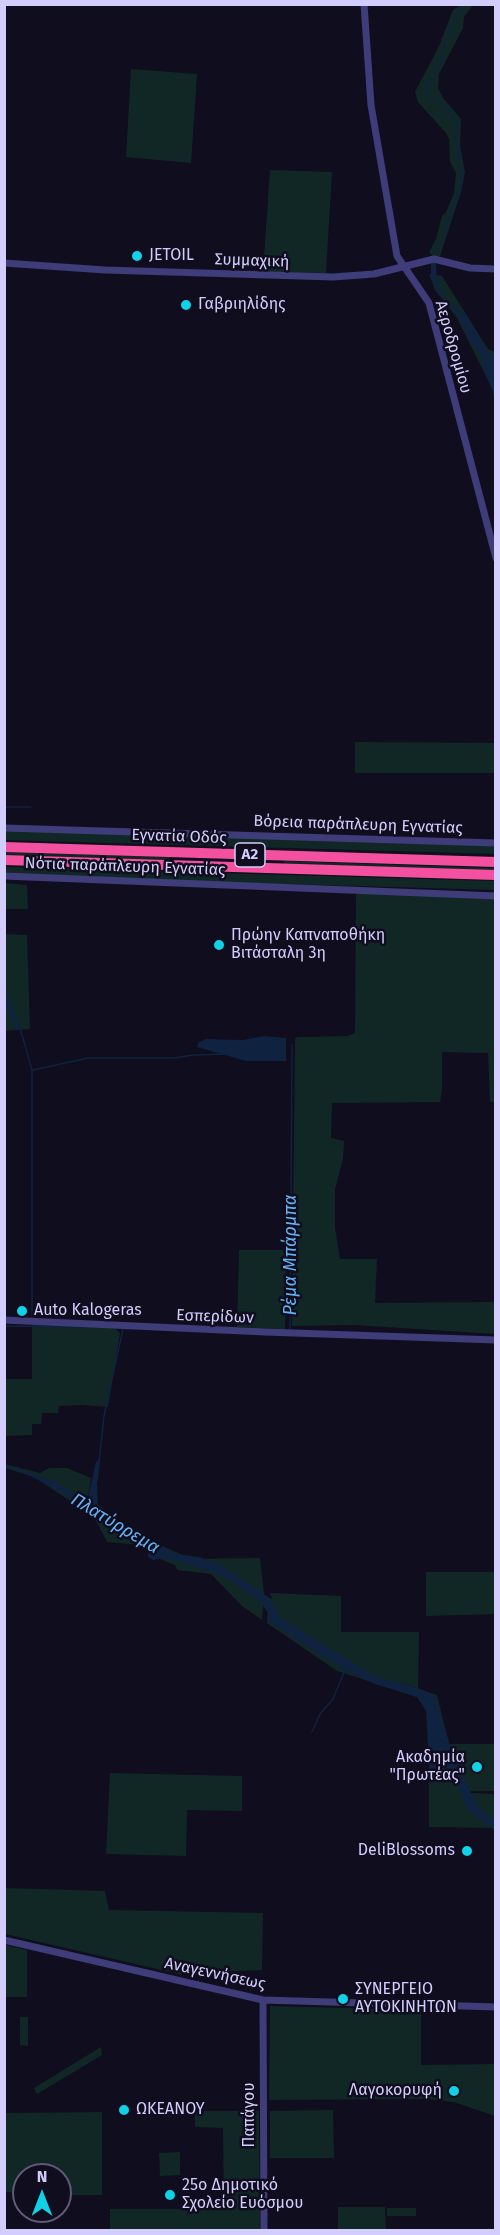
<!DOCTYPE html>
<html>
<head>
<meta charset="utf-8">
<style>
	body { margin:0 }
	#map { position:relative; width:500px; height:2235px; overflow:hidden; background:#100d1e; font-family:"Fira Sans",sans-serif }
	canvas { display:block }
	.frame { position:absolute; inset:0; border:6px solid #d2cdfc; pointer-events:none }
	.north { position:absolute; left:12px; top:2163px; width:60px; height:60px; box-sizing:border-box; background:#100d1e; border:2px solid #5e5a77; border-radius:50%; rotate:0deg; font-size:16px; font-weight:700; line-height:24px; text-align:center; color:#d2cdfc }
	.north::after { content:''; display:block; margin:auto; width:21px; height:27px; background:#10d1e5; clip-path:polygon(50% 0,100% 100%,50% 72%,0 100%) }
</style>
</head>
<body>
<div id="map">
<canvas width="500" height="2235"></canvas>
<div class="frame"></div>
<div class="north">N</div>
</div>
<script>
const ctx = document.querySelector('canvas').getContext('2d');
ctx.lineJoin = 'round';
function fillPath(path, color) {
  ctx.fillStyle = color;
  ctx.fill(path, 'evenodd');
}
function poly(rows) {
  const path = new Path2D();
  for (const r of rows) {
    path.moveTo(r[0], r[1]);
    for (let i = 2; i < r.length; i += 2) path.lineTo(r[i], r[i + 1]);
  }
  return path;
}
function strokePath(path, color, width, dash) {
  ctx.strokeStyle = color;
  ctx.lineWidth = width;
  ctx.lineCap = dash ? 'butt' : 'round';
  ctx.setLineDash(dash || []);
  ctx.stroke(path);
}
function label(font, color, halo, rows, align = 'center') {
  ctx.font = font + ' "Fira Sans",sans-serif';
  ctx.lineWidth = 5;
  ctx.setLineDash([]);
  ctx.textBaseline = 'middle';
  ctx.strokeStyle = halo;
  ctx.fillStyle = color;
  for (const [text, x, y, turn = 0] of rows) {
    ctx.save();
    ctx.translate(x, y);
    ctx.rotate((+turn || 0) * Math.PI / 180);
    ctx.textAlign = isNaN(turn) ? turn : align;
    if (halo) ctx.strokeText(text, 0, 0);
    ctx.fillText(text, 0, 0);
    ctx.restore();
  }
}
fillPath(poly([
	[460,5,473,5,464,17,463,28,439,74,438,88,443,98,461,119,460,146,465,172,461,192,440,256,433,256,429,252,436,239,442,216,446,212,454,193,456,173,450,162,449,139,446,133,418,102,415,92,439,46,453,10],
	[131,69,197,74,191,163,126,157],
	[270,170,332,172,326,273,263,272],
	[429,274,442,276,488,349,495,352,495,394,457,318,435,290],
	[355,742,495,743,495,773,355,773],
	[5,831,495,845,496,854,5,840],
	[5,852,169,857,169,860,5,855],
	[284,861,495,868,496,871,284,864],
	[5,867,495,881,496,890,5,876],
	[5,883,27,885,28,909,5,909],
	[360,892,495,897,495,1103,490,1101,488,1053,442,1052,442,1089,440,1102,332,1103,331,1138,344,1141,343,1159,335,1189,335,1228,340,1259,377,1259,375,1303,495,1302,495,1334,354,1325,292,1326,295,1039,297,1037,348,1036,355,1033,356,895],
	[5,934,27,935,30,1029,5,1031],
	[239,1250,287,1250,285,1329,237,1327],
	[32,1325,115,1328,120,1333,108,1407,82,1405,59,1406,58,1413,42,1413,41,1424,32,1424,32,1435,5,1436,5,1379,32,1379],
	[4,1464,40,1473,49,1468,67,1468,91,1478,88,1496,134,1533,191,1559,260,1558,264,1594,262,1620,242,1606,211,1574,177,1570,175,1565,152,1556,142,1545,107,1542,94,1517,34,1477,5,1468],
	[426,1572,495,1572,495,1614,426,1616],
	[270,1593,341,1596,341,1632,419,1632,418,1688,393,1681,437,1695,449,1744,495,1744,495,1791,468,1791,469,1793,495,1794,495,1831,492,1828,429,1827,429,1703,420,1698,337,1671,267,1623,268,1597,272,1599],
	[110,1773,242,1776,242,1811,187,1810,186,1856,106,1854],
	[5,1888,105,1891,109,1910,263,1913,262,1970,179,1974,5,1934],
	[5,1945,27,1950,27,1997,5,1997],
	[270,2006,421,2010,421,2065,495,2064,495,2116,454,2102,424,2099,269,2100],
	[20,2017,28,2017,28,2046,20,2045],
	[101,2047,102,2055,37,2094,34,2088],
	[333,2110,334,2158,270,2158,270,2111],
	[195,2111,259,2111,260,2230,110,2230,110,2209,224,2209,223,2128,195,2127],
	[102,2112,102,2195,60,2195,60,2175,24,2175,24,2192,5,2192,5,2113],
	[180,2152,180,2175,160,2176,159,2153],
	[338,2207,385,2207,386,2230,338,2230],
	[387,2208,416,2208,416,2216,387,2216]
]), '#112726');
fillPath(poly([
	[431,263,436,263,437,281,444,297,453,304,461,314,464,312,490,355,495,355,495,403,492,389,484,372,482,357,467,336,464,325,462,325,457,314,439,294,431,277],
	[4,993,11,1002,20,1029,16,1029,5,1000],
	[264,1036,286,1038,286,1061,246,1061,197,1047,199,1042,206,1039,243,1040],
	[100,1459,97,1481,98,1509,176,1554,199,1557,222,1566,271,1599,279,1617,329,1648,375,1676,418,1688,429,1693,435,1698,454,1757,478,1807,495,1821,495,1830,468,1810,456,1780,447,1772,439,1772,440,1783,430,1783,426,1711,417,1697,372,1683,326,1658,270,1622,269,1614,259,1600,240,1586,215,1573,182,1562,162,1558,153,1560,148,1557,149,1544,102,1522,82,1504,31,1476,5,1467,5,1465,44,1478,57,1483,87,1502,96,1462]
]), '#0f2240');
strokePath(poly([
	[435,256,461,185,461,170,456,140,458,126,448,109,426,94,426,88,440,62,443,49,461,7,465,4],
	[4,807,31,807],
	[20,1028,32,1070,32,1318],
	[33,1070,88,1058,174,1058,193,1055,228,1054],
	[4,1326,90,1327],
	[290,1331,292,1045],
	[97,1481,104,1416,123,1329],
	[136,1538,150,1547],
	[342,1667,359,1676],
	[312,1732,320,1714,333,1699,345,1670]
]), '#0f2240', 1.5);
strokePath(poly([
	[364,4,371,105,397,256,429,303,496,558],
	[4,263,105,270,333,277,374,274,434,259,470,268,496,269],
	[4,828,496,843],
	[4,876,496,896],
	[4,1320,265,1332,496,1340],
	[4,1940,263,2000,496,2007],
	[263,2000,264,2230]
]), '#3e3c79', 7);
strokePath(poly([
	[4,847,496,862],
	[4,860,496,875]
]), '#f351a0', 10);
for (const [x, y, r, color] of [
	[137,256,6,"#10d1e5"],
	[186,305,6,"#10d1e5"],
	[219,945,6,"#10d1e5"],
	[22,1311,6,"#10d1e5"],
	[477,1767,6,"#10d1e5"],
	[467,1851,6,"#10d1e5"],
	[343,1999,6,"#10d1e5"],
	[454,2091,6,"#10d1e5"],
	[124,2110,6,"#10d1e5"],
	[170,2195,6,"#10d1e5"]
]) {
  const dot = new Path2D();
  dot.arc(x, y, r, 0, 2 * Math.PI);
  ctx.fillStyle = color;
  ctx.fill(dot);
  strokePath(dot, '#100d1e', 2);
}
for (const [x, y, w] of [
	[250,855,30]
]) {
  const box = new Path2D();
  box.roundRect(x - w / 2, y - 12, w, 24, 4.5);
  ctx.fillStyle = '#100d1e';
  ctx.fill(box);
  strokePath(box, '#d2cdfc', 1.5);
}
label('bold 15px', '#d2cdfc', null, [
	["Α2",250,855]
]);
label('16px', '#d2cdfc', '#100d1e', [
	["JETOIL",149,256],
	["Γαβριηλίδης",198,305],
	["Πρώην Καπναποθήκη",231,936],
	["Βιτάσταλη 3η",231,954],
	["Auto Kalogeras",34,1311],
	["Ακαδημία",465,1758,"right"],
	["\"Πρωτέας\"",465,1776,"right"],
	["DeliBlossoms",455,1851,"right"],
	["ΣΥΝΕΡΓΕΙΟ",355,1990],
	["ΑΥΤΟΚΙΝΗΤΩΝ",355,2008],
	["Λαγοκορυφή",442,2091,"right"],
	["ΩΚΕΑΝΟΥ",136,2110],
	["25ο Δημοτικό",182,2186],
	["Σχολείο Ευόσμου",182,2204]
], 'left');
label('16px', '#d2cdfc', '#100d1e', [
	["Συμμαχική",252,261,2],
	["Αεροδρομίου",453,347,74],
	["Βόρεια παράπλευρη Εγνατίας",358,825,2],
	["Εγνατία Οδός",179,837,2],
	["Νότια παράπλευρη Εγνατίας",125,867,2],
	["Εσπερίδων",215,1317,2],
	["Αναγεννήσεως",215,1974,12],
	["Παπάγου",250,2115,-90]
]);
label('italic 18px', '#63b2f4', '#100d1e', [
	["Ρέμα Μπάρμπα",291,1255,-90],
	["Πλατύρρεμα",115,1524,31]
]);
</script>
</body>
</html>
